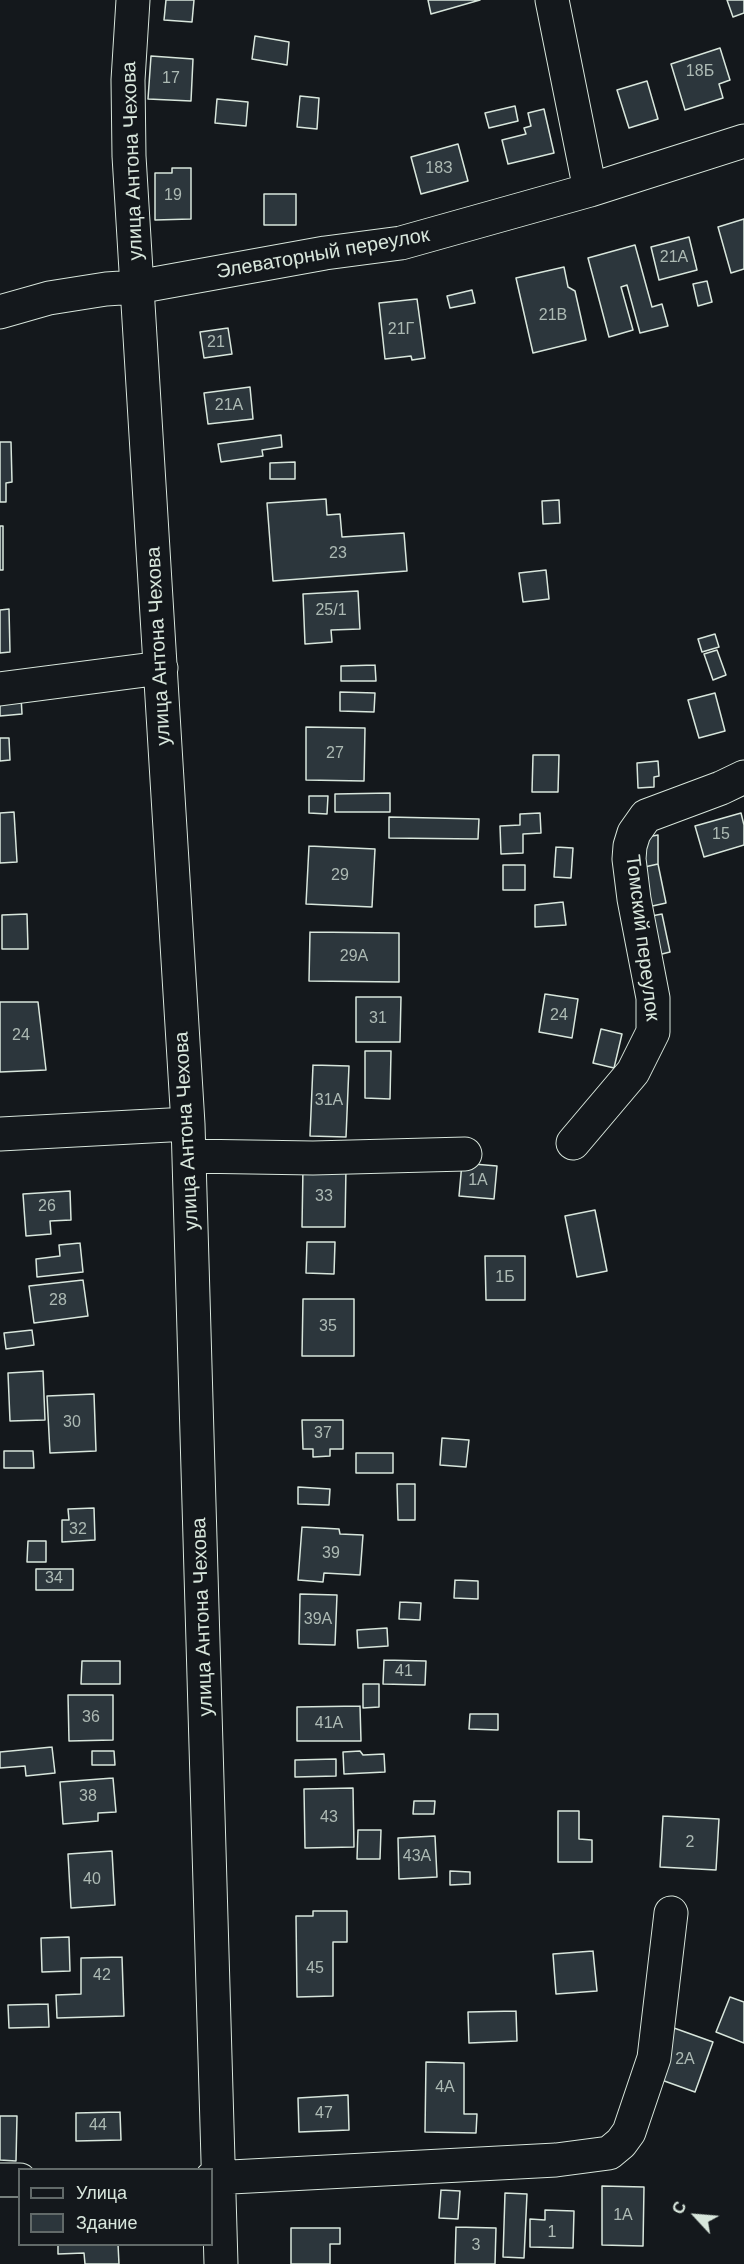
<!DOCTYPE html>
<html>
<head>
<meta charset="utf-8">
<style>
	body { margin:0 }
	#map { position:relative; width:744px; height:2264px; overflow:hidden; background:#14181c; font-family:Arial,sans-serif }
	canvas { display:block }
	.legend { position:absolute; left:18px; top:2168px; width:195px; height:78px; box-sizing:border-box; background:#14181c; border:2px solid #626a69; margin:0; padding:8px 10px; list-style:none; font-size:18px; color:#d8e6dc }
	.legend li { display:flex; align-items:center; gap:12px; height:30px }
	.legend b { width:30px; border:2px solid #626a69 }
	.north { position:absolute; left:666px; top:2186px; width:60px; height:60px; -webkit-text-stroke:4px #14181c; paint-order:stroke; rotate:296deg; font-size:16px; font-weight:700; line-height:24px; text-align:center; color:#d8e6dc }
	.north::after { content:''; display:block; margin:auto; width:21px; height:27px; background:#d8e6dc; clip-path:polygon(50% 0,100% 100%,50% 72%,0 100%) }
</style>
</head>
<body>
<div id="map">
<canvas width="744" height="2264"></canvas>
<ul class="legend">
<li><b style="height:8px;background:#14181c"></b>Улица</li>
<li><b style="height:16px;background:#2c363c"></b>Здание</li>
</ul>
<div class="north">С</div>
</div>
<script>
const ctx = document.querySelector('canvas').getContext('2d');
ctx.lineJoin = 'round';
function fillPath(path, color) {
  ctx.fillStyle = color;
  ctx.fill(path, 'evenodd');
}
function poly(rows) {
  const path = new Path2D();
  for (const r of rows) {
    path.moveTo(r[0], r[1]);
    for (let i = 2; i < r.length; i += 2) path.lineTo(r[i], r[i + 1]);
  }
  return path;
}
function strokePath(path, color, width, dash) {
  ctx.strokeStyle = color;
  ctx.lineWidth = width;
  ctx.lineCap = dash ? 'butt' : 'round';
  ctx.setLineDash(dash || []);
  ctx.stroke(path);
}
function label(font, color, halo, rows, align = 'center') {
  ctx.font = font + ' Arial,sans-serif';
  ctx.lineWidth = 4.5;
  ctx.setLineDash([]);
  ctx.textBaseline = 'middle';
  ctx.strokeStyle = halo;
  ctx.fillStyle = color;
  for (const [text, x, y, turn = 0] of rows) {
    ctx.save();
    ctx.translate(x, y);
    ctx.rotate((+turn || 0) * Math.PI / 180);
    ctx.textAlign = isNaN(turn) ? turn : align;
    if (halo) ctx.strokeText(text, 0, 0);
    ctx.fillText(text, 0, 0);
    ctx.restore();
  }
}
const building = poly([
	[166,0,194,0,192,22,164,20,166,0],
	[428,0,480,0,431,14,428,0],
	[727,0,744,0,744,13,733,17,727,0],
	[255,36,289,42,287,65,252,59,255,36],
	[720,48,730,80,719,84,723,98,685,110,671,64,720,48],
	[151,56,193,59,191,101,148,99,151,56],
	[647,81,658,119,629,128,617,90,647,81],
	[300,96,319,98,317,129,297,127,300,96],
	[217,99,248,102,246,126,215,123,217,99],
	[515,106,518,121,489,128,485,113,515,106],
	[544,109,554,153,508,164,502,140,526,134,524,128,531,126,528,113,544,109],
	[458,144,468,181,421,194,411,157,458,144],
	[172,168,191,168,191,219,155,220,155,173,172,173,172,168],
	[264,194,296,194,296,225,264,225,264,194],
	[744,219,744,269,731,273,718,227,744,219],
	[689,237,697,270,659,280,651,247,689,237],
	[635,245,652,307,662,304,668,326,640,333,627,285,621,287,633,330,609,337,588,258,635,245],
	[564,267,568,287,575,291,586,340,533,353,516,278,564,267],
	[707,281,712,302,698,306,693,284,707,281],
	[472,290,475,303,450,308,447,296,472,290],
	[417,299,425,358,412,360,411,356,385,359,379,303,417,299],
	[228,328,232,354,204,358,200,332,228,328],
	[250,387,253,419,208,424,204,393,250,387],
	[281,435,282,447,262,450,263,456,221,462,218,444,281,435],
	[0,442,11,442,12,482,6,483,6,502,0,502,0,442],
	[295,462,295,479,270,479,270,463,295,462],
	[326,499,327,515,340,514,342,537,404,533,407,571,273,581,267,503,326,499],
	[559,500,560,523,543,524,542,501,559,500],
	[0,526,3,526,3,570,0,570,0,526],
	[546,570,549,599,523,602,519,573,546,570],
	[358,591,360,629,331,630,332,642,305,644,303,594,358,591],
	[9,609,10,652,0,653,0,610,9,609],
	[715,634,719,647,702,652,698,639,715,634],
	[717,650,726,675,713,680,704,654,717,650],
	[375,665,376,681,341,681,341,666,375,665],
	[340,692,375,693,374,712,340,711,340,692],
	[715,693,725,731,699,738,688,700,715,693],
	[21,696,22,714,0,716,0,697,21,696],
	[306,727,365,728,364,781,306,780,306,727],
	[0,738,9,738,10,760,0,761,0,738],
	[533,755,559,755,558,792,532,792,533,755],
	[658,761,659,776,654,777,654,787,638,788,637,763,658,761],
	[390,793,390,812,335,812,335,794,390,793],
	[309,796,328,796,327,814,309,813,309,796],
	[14,812,17,862,0,863,0,813,14,812],
	[540,813,541,833,523,834,523,853,501,854,500,826,520,825,520,814,540,813],
	[741,813,744,825,744,845,704,857,695,826,741,813],
	[389,817,479,819,478,839,389,838,389,817],
	[658,835,658,864,640,868,641,838,658,835],
	[309,846,375,849,372,907,306,904,309,846],
	[556,847,573,848,571,878,554,877,556,847],
	[658,864,666,903,648,907,640,868,658,864],
	[503,865,525,865,525,890,503,890,503,865],
	[563,902,566,925,535,927,535,905,563,902],
	[27,914,28,949,2,949,2,915,27,914],
	[662,914,670,952,654,956,646,917,662,914],
	[310,932,399,933,399,982,309,981,310,932],
	[545,994,578,999,572,1038,539,1032,545,994],
	[356,997,401,997,400,1042,356,1042,356,997],
	[0,1002,38,1002,46,1070,0,1072,0,1002],
	[601,1029,622,1034,614,1068,593,1063,601,1029],
	[365,1051,391,1051,390,1099,365,1098,365,1051],
	[313,1065,349,1066,346,1137,310,1136,313,1065],
	[462,1163,497,1166,494,1199,459,1196,462,1163],
	[303,1166,346,1167,345,1227,302,1227,303,1166],
	[70,1191,71,1220,50,1221,51,1234,26,1236,23,1194,70,1191],
	[595,1210,607,1271,577,1277,565,1216,595,1210],
	[307,1242,335,1242,334,1274,306,1273,307,1242],
	[80,1243,83,1272,37,1277,36,1259,60,1256,59,1245,80,1243],
	[485,1256,525,1256,525,1300,486,1300,485,1256],
	[83,1280,88,1316,34,1323,29,1286,83,1280],
	[303,1299,354,1299,354,1356,302,1356,303,1299],
	[32,1330,34,1345,6,1349,4,1333,32,1330],
	[43,1371,45,1420,10,1421,8,1373,43,1371],
	[94,1394,96,1451,50,1453,47,1396,94,1394],
	[302,1420,343,1420,343,1449,330,1449,330,1456,313,1457,313,1449,303,1449,302,1420],
	[442,1438,469,1440,466,1467,440,1465,442,1438],
	[4,1451,33,1451,34,1468,4,1468,4,1451],
	[356,1453,393,1453,393,1473,356,1473,356,1453],
	[397,1484,415,1484,415,1520,398,1520,397,1484],
	[298,1487,330,1489,329,1505,298,1504,298,1487],
	[94,1508,95,1540,62,1542,62,1520,69,1520,68,1509,94,1508],
	[302,1527,339,1529,340,1534,363,1535,360,1575,324,1573,323,1582,298,1580,302,1527],
	[28,1541,46,1541,46,1562,27,1562,28,1541],
	[36,1569,73,1569,73,1590,36,1590,36,1569],
	[455,1580,478,1581,478,1599,454,1598,455,1580],
	[300,1594,337,1595,335,1645,299,1644,300,1594],
	[400,1602,421,1603,420,1620,399,1619,400,1602],
	[387,1628,388,1646,358,1648,357,1630,387,1628],
	[384,1660,426,1661,425,1685,383,1684,384,1660],
	[82,1661,120,1661,120,1684,81,1684,82,1661],
	[363,1684,379,1684,379,1707,363,1708,363,1684],
	[68,1695,113,1695,113,1740,69,1741,68,1695],
	[360,1706,361,1741,297,1741,297,1707,360,1706],
	[470,1714,498,1714,498,1730,469,1729,470,1714],
	[52,1747,55,1773,26,1776,25,1766,0,1768,0,1752,52,1747],
	[92,1751,114,1751,115,1765,92,1765,92,1751],
	[360,1751,363,1755,384,1754,385,1772,344,1774,343,1752,360,1751],
	[336,1759,336,1776,295,1777,295,1760,336,1759],
	[113,1778,116,1812,98,1813,98,1821,63,1824,60,1782,113,1778],
	[353,1788,354,1847,305,1848,304,1789,353,1788],
	[414,1801,435,1801,434,1814,413,1814,414,1801],
	[558,1811,579,1811,579,1839,592,1840,592,1862,558,1862,558,1811],
	[663,1816,719,1819,716,1870,660,1867,663,1816],
	[358,1830,381,1830,380,1859,357,1859,358,1830],
	[435,1836,437,1877,399,1879,398,1838,435,1836],
	[112,1851,115,1905,71,1908,68,1854,112,1851],
	[450,1871,470,1872,470,1884,450,1885,450,1871],
	[313,1911,347,1911,347,1942,333,1942,333,1996,297,1997,296,1916,313,1916,313,1911],
	[69,1937,70,1971,42,1972,41,1938,69,1937],
	[593,1951,597,1991,556,1994,553,1954,593,1951],
	[122,1957,124,2016,57,2018,56,1995,81,1994,81,1958,122,1957],
	[730,1997,744,2002,744,2043,716,2032,730,1997],
	[48,2004,49,2027,9,2028,8,2005,48,2004],
	[516,2011,517,2041,469,2043,468,2012,516,2011],
	[674,2028,713,2042,695,2092,656,2078,674,2028],
	[426,2062,464,2063,464,2114,477,2114,476,2133,425,2132,426,2062],
	[348,2095,349,2130,299,2132,298,2098,348,2095],
	[120,2112,121,2140,76,2141,76,2113,120,2112],
	[0,2116,17,2116,16,2161,0,2160,0,2116],
	[602,2186,644,2187,643,2246,602,2245,602,2186],
	[441,2190,460,2191,458,2219,439,2218,441,2190],
	[505,2193,527,2194,524,2258,503,2257,505,2193],
	[545,2210,574,2211,573,2248,530,2247,530,2219,545,2220,545,2210],
	[456,2227,496,2228,495,2264,455,2264,456,2227],
	[291,2228,340,2228,340,2244,330,2244,330,2264,291,2264,291,2228],
	[58,2244,118,2244,119,2264,85,2264,84,2253,58,2254,58,2244]
]);
fillPath(building, '#2c363c');
strokePath(building, '#d8e6dc', 1.5);
const minor = poly([
	[133,0,128,80,129,156,188,1124,221,2264],
	[552,0,590,190],
	[0,312,49,298,106,289,137,287,325,253,401,243,590,190,744,141],
	[0,689,161,668],
	[0,1134,188,1124],
	[573,1143,633,1072,653,1032,653,998,634,899,629,859,630,846,634,833,646,816,721,788,744,777],
	[189,1156,313,1158,465,1154],
	[212,2178,556,2160,609,2153,621,2143,629,2132,654,2058,671,1913],
	[0,2180,20,2180]
]);
strokePath(minor, '#d8e6dc', 35);
strokePath(minor, '#14181c', 33);
label('16px', '#adbab4', null, [
	["18Б",700,72],
	["17",171,79],
	["18З",439,169],
	["19",173,196],
	["21А",674,258],
	["21В",553,316],
	["21Г",401,330],
	["21",216,343],
	["21А",229,406],
	["23",338,554],
	["25/1",331,611],
	["27",335,754],
	["15",721,835],
	["29",340,876],
	["29А",354,957],
	["24",559,1016],
	["31",378,1019],
	["24",21,1036],
	["31А",329,1101],
	["1А",478,1181],
	["33",324,1197],
	["26",47,1207],
	["1Б",505,1278],
	["28",58,1301],
	["35",328,1327],
	["30",72,1423],
	["37",323,1434],
	["32",78,1530],
	["39",331,1554],
	["34",54,1579],
	["39А",318,1620],
	["41",404,1672],
	["36",91,1718],
	["41А",329,1724],
	["38",88,1797],
	["43",329,1818],
	["2",690,1843],
	["43А",417,1857],
	["40",92,1880],
	["45",315,1969],
	["42",102,1976],
	["2А",685,2060],
	["4А",445,2088],
	["47",324,2114],
	["44",98,2126],
	["1А",623,2216],
	["1",552,2233],
	["3",476,2246]
]);
label('20px', '#d8e6dc', '#14181c', [
	["улица Антона Чехова",133,161,-92],
	["Элеваторный переулок",323,254,-10],
	["улица Антона Чехова",159,646,-93],
	["Томский переулок",642,938,83],
	["улица Антона Чехова",187,1131,-93],
	["улица Антона Чехова",203,1617,-92]
]);
</script>
</body>
</html>
